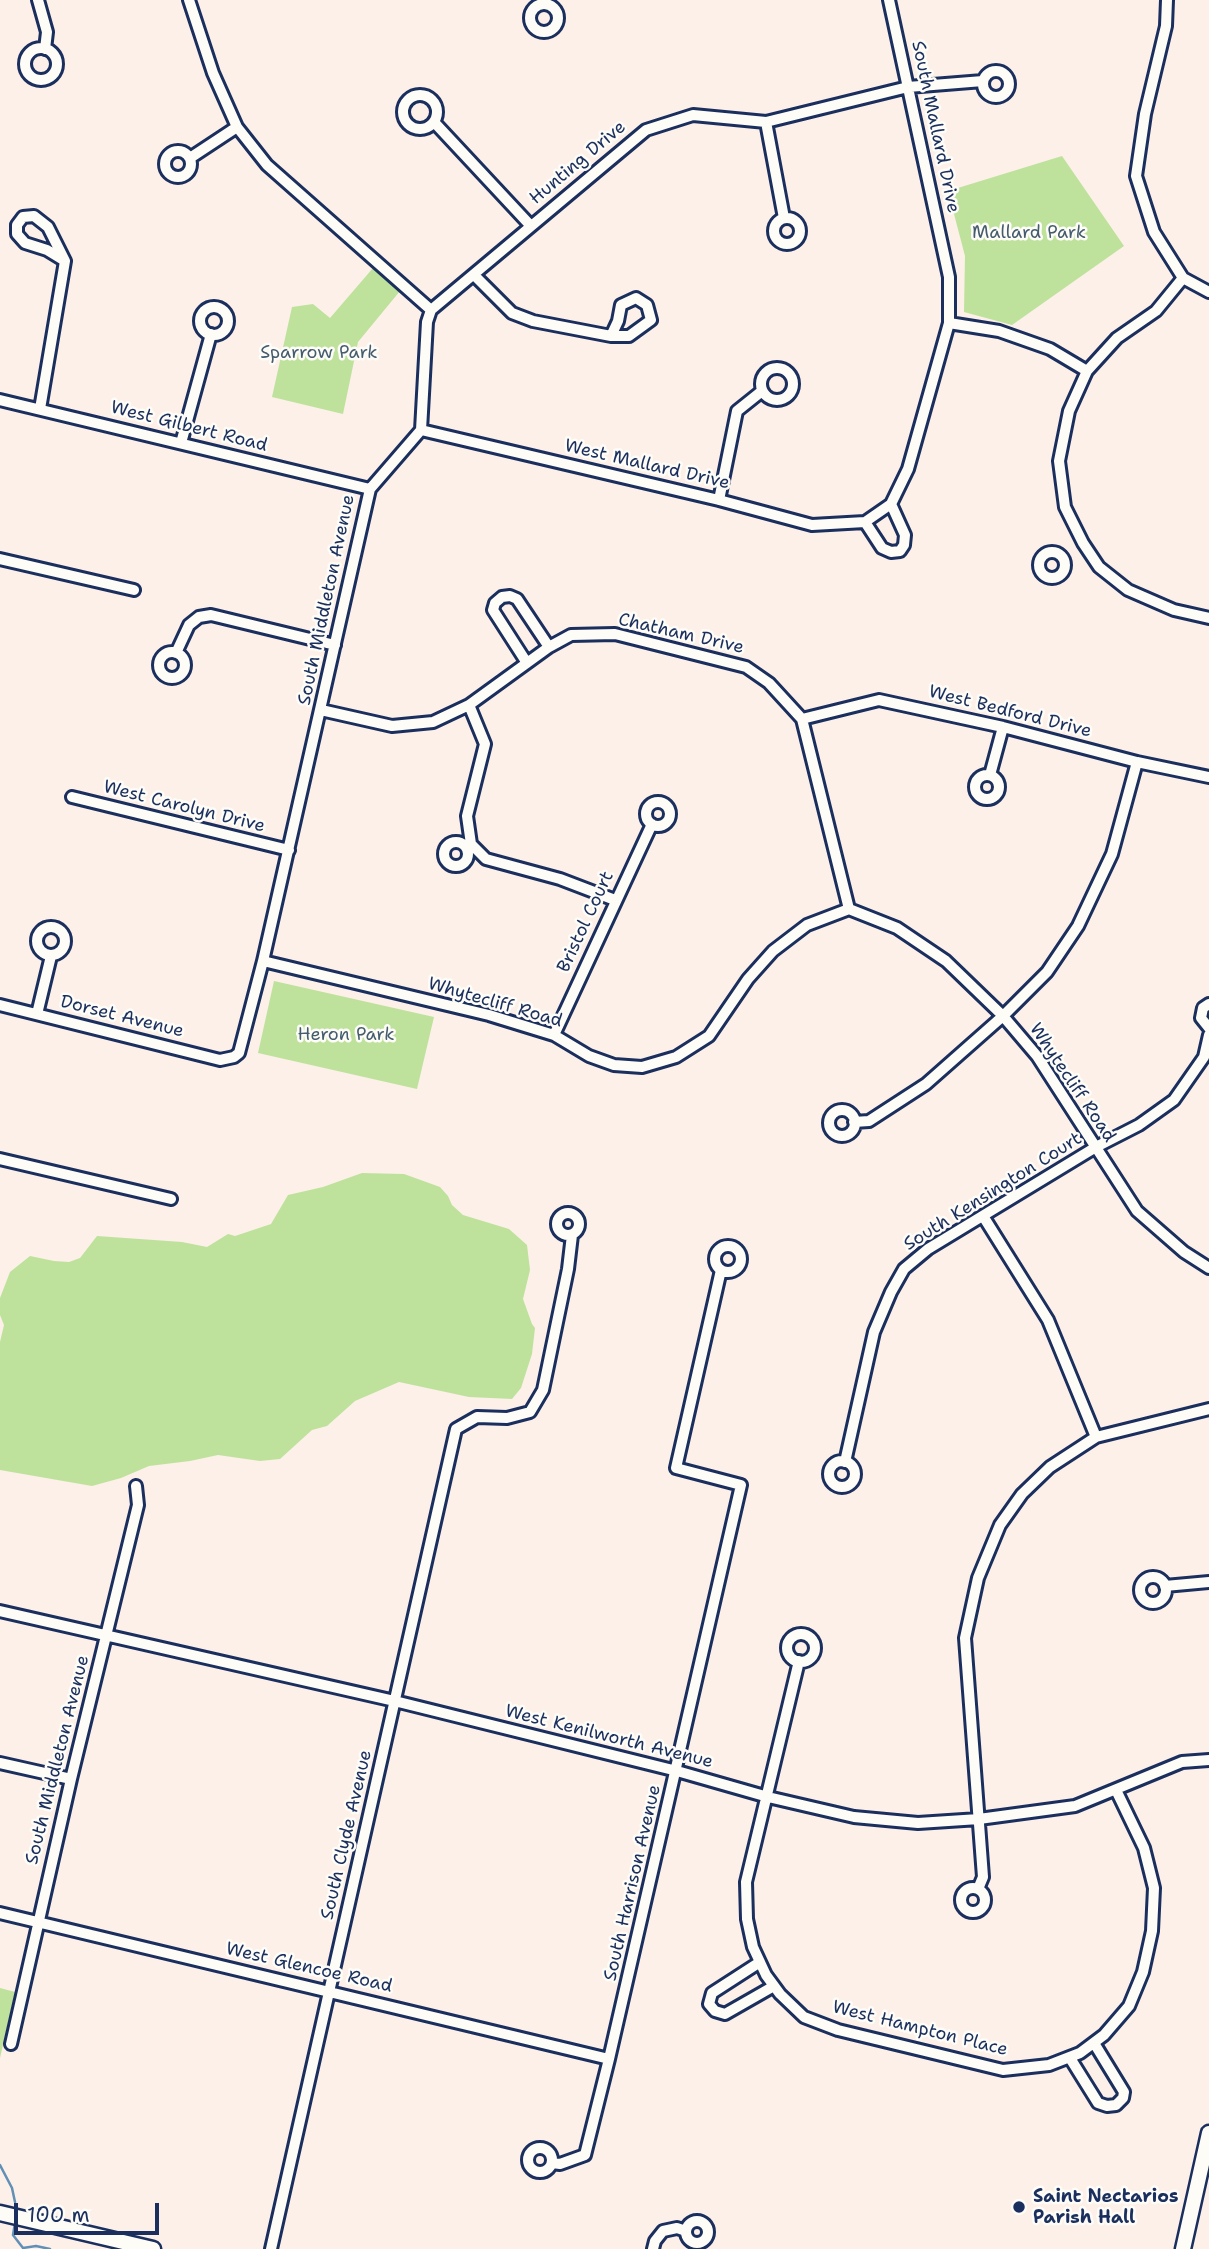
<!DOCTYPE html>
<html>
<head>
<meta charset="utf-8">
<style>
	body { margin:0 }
	#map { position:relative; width:1209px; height:2249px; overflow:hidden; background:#fcf0e8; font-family:"Shantell Sans",sans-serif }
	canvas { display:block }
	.scale { position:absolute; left:14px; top:2203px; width:145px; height:32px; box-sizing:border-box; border:4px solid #1b2f5e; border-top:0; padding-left:9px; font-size:21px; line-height:24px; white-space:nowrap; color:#1b2f5e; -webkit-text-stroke:5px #fdfcf7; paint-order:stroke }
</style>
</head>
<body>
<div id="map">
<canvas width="1209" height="2249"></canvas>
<div class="scale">100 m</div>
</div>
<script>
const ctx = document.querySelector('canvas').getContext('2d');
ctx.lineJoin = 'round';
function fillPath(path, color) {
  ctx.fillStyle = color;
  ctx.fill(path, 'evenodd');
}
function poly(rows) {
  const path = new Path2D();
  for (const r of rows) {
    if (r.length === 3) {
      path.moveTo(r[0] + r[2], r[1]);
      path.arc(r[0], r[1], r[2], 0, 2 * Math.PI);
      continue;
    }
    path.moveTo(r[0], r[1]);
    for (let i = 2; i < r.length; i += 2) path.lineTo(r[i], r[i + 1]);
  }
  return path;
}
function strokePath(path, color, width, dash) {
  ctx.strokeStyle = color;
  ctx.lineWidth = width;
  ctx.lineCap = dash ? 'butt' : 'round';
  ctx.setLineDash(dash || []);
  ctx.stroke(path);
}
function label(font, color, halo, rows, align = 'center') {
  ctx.font = font + ' "Shantell Sans",sans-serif';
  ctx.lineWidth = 5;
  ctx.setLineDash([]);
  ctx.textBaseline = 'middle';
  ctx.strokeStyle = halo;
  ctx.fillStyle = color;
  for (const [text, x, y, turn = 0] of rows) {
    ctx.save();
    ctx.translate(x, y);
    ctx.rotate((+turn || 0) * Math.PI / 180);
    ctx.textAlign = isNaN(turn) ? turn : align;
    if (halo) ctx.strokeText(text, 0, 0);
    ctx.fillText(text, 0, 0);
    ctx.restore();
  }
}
fillPath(poly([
	[1062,156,1124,246,1012,325,964,312,965,256,948,191],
	[373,268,400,291,358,342,343,414,272,397,292,307,313,304,330,318],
	[274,981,434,1017,417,1089,258,1053],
	[362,1173,404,1174,440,1187,448,1196,452,1205,463,1215,509,1229,527,1245,530,1270,523,1299,532,1324,535,1328,532,1354,521,1388,512,1399,469,1397,399,1382,355,1401,327,1426,312,1430,280,1459,260,1461,218,1455,190,1461,149,1466,121,1478,92,1486,0,1470,0,1342,4,1325,0,1315,0,1298,10,1272,30,1256,54,1261,69,1262,80,1258,97,1236,182,1242,207,1247,228,1234,235,1236,271,1224,288,1195,323,1187],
	[0,1988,15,1992,0,2058]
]), '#bee29c');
strokePath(poly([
	[0,2165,12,2188,15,2202],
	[15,2223,13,2235,23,2248,36,2246,50,2249]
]), '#618fb6', 2.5);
const street = poly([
	[38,0,47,32,45,49],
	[889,0,949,277,949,323,908,469,891,504],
	[1167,0,1166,26,1145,114,1136,176,1154,232,1183,278],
	[544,18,14],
	[41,64,16],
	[996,84,13],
	[420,112,17],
	[434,122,530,225],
	[766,122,784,218],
	[178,164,13],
	[190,158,237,127],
	[787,231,13],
	[474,275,512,313,533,321,611,336,629,336,651,320,647,305,636,298,621,305,618,321,611,336],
	[1209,292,1183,278,1156,311,1117,338,1087,371,1069,411,1059,461,1065,507,1083,543,1099,567,1128,590,1174,610,1209,618],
	[214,321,14],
	[431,310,646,130,693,115,766,122,908,87,983,81],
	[949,323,999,331,1050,349,1087,371],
	[777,384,16],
	[0,400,370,489],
	[40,409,65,261,48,227,34,216,23,217,17,225,17,234,25,243,47,250,65,261],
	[421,430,719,500,812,525,865,522,891,504],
	[181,443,211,334],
	[719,500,737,411,762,391],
	[865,522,882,548,891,552,900,551,904,545,905,535,891,504],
	[1052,565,13],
	[0,559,134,590],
	[172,665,13],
	[176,653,189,625,199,617,211,615,335,645],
	[527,663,493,610,495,603,502,597,510,596,517,599,549,647],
	[469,705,485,744,467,816,471,844,486,859,560,879,615,900],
	[321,710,392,726,433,722,469,705,549,647,571,635,615,634,746,667,769,683,802,719,849,909],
	[802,719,879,700,1003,727,1137,762,1209,777],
	[987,787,12],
	[990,775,1003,727],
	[72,797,289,850],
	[658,814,12],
	[456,854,12],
	[51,941,14],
	[263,961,489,1015,554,1035,589,1056,614,1065,642,1067,676,1057,709,1036,748,979,773,951,807,925,849,909,897,928,946,961,1003,1016,1037,1056,1137,1211,1184,1252,1209,1268],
	[1209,1004,1203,1008,1201,1018,1209,1028],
	[0,1005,220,1060,234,1057,239,1053,263,961,370,489,421,430,427,322,431,310,267,165,237,127,213,73,189,0],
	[37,1014,51,956],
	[554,1035,652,824],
	[842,1123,13],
	[854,1122,869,1121,926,1084,1003,1016,1047,972,1078,926,1112,854,1137,762],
	[0,1159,171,1199],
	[568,1224,11],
	[983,1216,1048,1320,1096,1437],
	[728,1259,13],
	[842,1474,13],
	[845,1462,874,1332,891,1292,904,1269,928,1249,1096,1147,1139,1125,1174,1100,1204,1057,1209,1035],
	[1153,1590,13],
	[1165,1586,1209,1582],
	[0,1611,395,1701,677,1771,768,1797,854,1817,918,1823,979,1819,1075,1806,1182,1762,1209,1760],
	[801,1648,14],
	[799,1661,746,1882,747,1919,753,1947,766,1975,780,1994,804,2017,838,2030,1003,2070,1049,2065,1080,2053,1104,2035,1129,2006,1143,1972,1152,1931,1154,1888,1144,1848,1116,1790],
	[0,1763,71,1779],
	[973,1900,12],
	[978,1889,983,1877,965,1638,978,1578,1000,1525,1022,1494,1050,1467,1096,1437,1209,1409],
	[0,1913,609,2059],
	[760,1962,712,1993,709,2004,715,2011,725,2014,774,1986],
	[11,2044,71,1779,138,1505,136,1486],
	[1070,2058,1098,2103,1107,2106,1116,2105,1123,2098,1124,2092,1094,2043],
	[540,2160,12],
	[552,2163,560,2164,585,2155,609,2059,741,1485,676,1468,721,1270],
	[697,2232,11],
	[271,2249,456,1429,477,1417,507,1418,530,1412,543,1390,568,1269,572,1235],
	[653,2249,655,2241,663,2231,677,2228,686,2231]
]);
const secondary = poly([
	[0,2213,153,2249],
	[1183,2249,1209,2133]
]);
strokePath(street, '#1b2f5e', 16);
strokePath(secondary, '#1b2f5e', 19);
strokePath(street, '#fdfcf7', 10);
strokePath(secondary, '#fdfcf7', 14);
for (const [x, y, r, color] of [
	[1019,2207,7,"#1b2f5e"]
]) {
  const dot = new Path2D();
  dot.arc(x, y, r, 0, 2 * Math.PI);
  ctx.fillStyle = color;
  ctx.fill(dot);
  strokePath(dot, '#fdfcf7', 2.5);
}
label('18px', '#1b2f5e', '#fdfcf7', [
	["South Mallard Drive",935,127,78],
	["Hunting Drive",578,163,-40],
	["West Gilbert Road",189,427,14],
	["West Mallard Drive",647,465,13],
	["South Middleton Avenue",327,600,-78],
	["Chatham Drive",681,634,13],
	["West Bedford Drive",1010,712,14],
	["West Carolyn Drive",184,807,14],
	["Bristol Court",586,922,-65],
	["Whytecliff Road",495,1003,16],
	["Dorset Avenue",122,1017,14],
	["Whytecliff Road",1072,1083,56],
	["South Kensington Court",993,1192,-32],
	["West Kenilworth Avenue",609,1737,14],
	["South Middleton Avenue",58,1760,-76],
	["South Clyde Avenue",347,1835,-77],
	["South Harrison Avenue",633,1883,-77],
	["West Glencoe Road",309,1968,13],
	["West Hampton Place",920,2029,14]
]);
label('18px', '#445c6e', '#fdfcf7', [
	["Mallard Park",1029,233],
	["Sparrow Park",319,353],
	["Heron Park",346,1035]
]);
label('bold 18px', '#1b2f5e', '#fdfcf7', [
	["Saint Nectarios",1033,2197],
	["Parish Hall",1033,2218]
], 'left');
</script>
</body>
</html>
